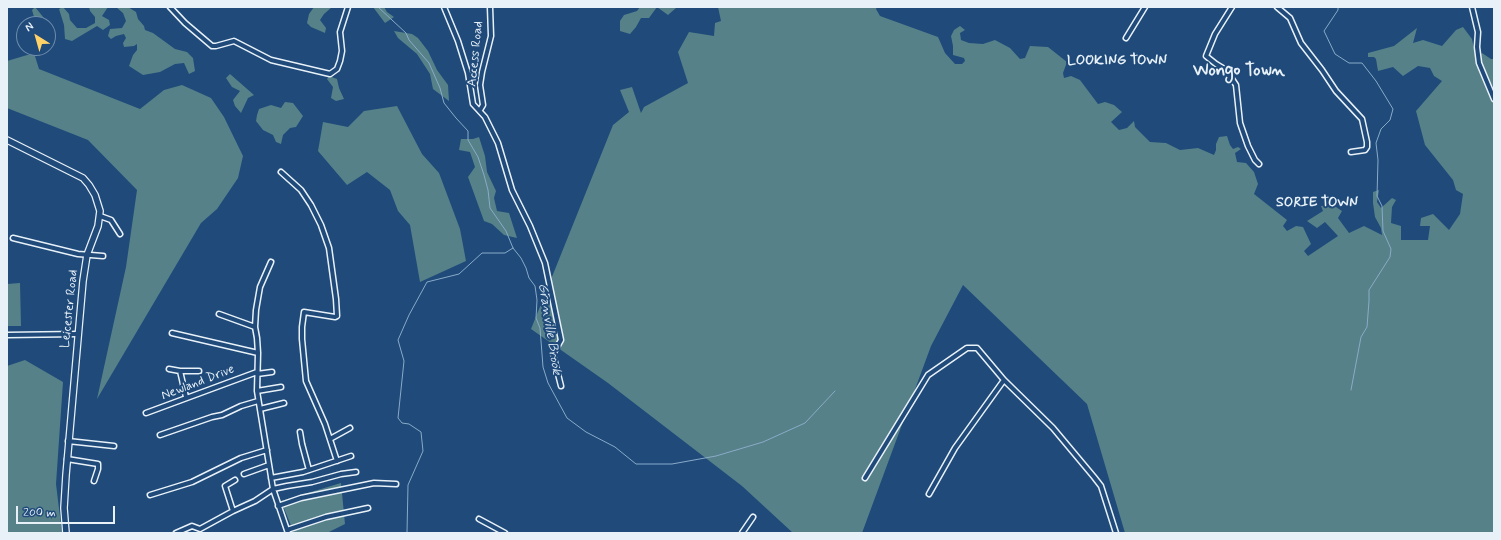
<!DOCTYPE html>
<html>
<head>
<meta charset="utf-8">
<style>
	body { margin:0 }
	#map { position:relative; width:1501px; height:540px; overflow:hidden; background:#1f4a7a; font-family:Mynerve,sans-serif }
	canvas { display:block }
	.frame { position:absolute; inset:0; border:8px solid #e8f1f8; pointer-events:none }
	.north { position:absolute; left:16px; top:16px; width:40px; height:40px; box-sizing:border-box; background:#1f4a7a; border:1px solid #6f8dac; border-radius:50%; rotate:323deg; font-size:11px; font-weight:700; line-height:16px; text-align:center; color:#e8f1f8 }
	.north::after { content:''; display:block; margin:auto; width:14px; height:18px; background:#ffd166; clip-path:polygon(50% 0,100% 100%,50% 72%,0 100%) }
	.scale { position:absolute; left:16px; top:506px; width:99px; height:18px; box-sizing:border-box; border:2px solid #e8f1f8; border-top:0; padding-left:5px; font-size:12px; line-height:14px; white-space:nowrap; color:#e8f1f8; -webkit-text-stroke:3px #1f4a7a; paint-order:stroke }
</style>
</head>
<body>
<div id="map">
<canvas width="1501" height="540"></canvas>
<div class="frame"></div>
<div class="north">N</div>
<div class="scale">200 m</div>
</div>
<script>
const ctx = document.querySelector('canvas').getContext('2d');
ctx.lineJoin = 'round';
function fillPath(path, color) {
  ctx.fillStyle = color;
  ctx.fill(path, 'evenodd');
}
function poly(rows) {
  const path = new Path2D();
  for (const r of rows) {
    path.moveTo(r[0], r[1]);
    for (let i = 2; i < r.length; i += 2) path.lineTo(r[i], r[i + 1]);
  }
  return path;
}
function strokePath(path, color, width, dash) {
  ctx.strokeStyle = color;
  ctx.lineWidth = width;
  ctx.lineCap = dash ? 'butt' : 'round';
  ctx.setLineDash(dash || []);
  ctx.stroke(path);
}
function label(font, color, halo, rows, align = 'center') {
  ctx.font = font + ' Mynerve,sans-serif';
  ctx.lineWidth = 4;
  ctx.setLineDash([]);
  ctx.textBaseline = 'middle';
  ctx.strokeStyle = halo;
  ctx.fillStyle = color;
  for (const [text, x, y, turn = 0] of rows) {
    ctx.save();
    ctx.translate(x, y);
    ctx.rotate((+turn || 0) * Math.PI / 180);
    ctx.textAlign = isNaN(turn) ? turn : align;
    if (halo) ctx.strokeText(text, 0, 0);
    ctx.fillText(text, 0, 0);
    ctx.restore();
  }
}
fillPath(poly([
	[35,7,44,18,44,24,30,23,34,17,32,10],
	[63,7,69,14,70,20,77,28,86,28,95,23,95,17,90,11,89,7,108,7,102,16,109,20,110,25,103,30,97,26,72,41,65,39,64,25,59,9],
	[116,7,128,7,136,12,138,19,144,26,145,30,153,33,175,49,187,52,193,58,195,71,189,74,184,63,175,64,160,72,143,75,129,66,133,55,137,50,137,44,134,46,124,47,123,43,126,38,124,34,116,36,111,39,108,36,110,29,122,28,126,21,123,13],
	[314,7,332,7,324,14,320,20,326,28,325,33,311,27,307,23,309,14],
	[373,7,384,7,387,12,394,17,385,23],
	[640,7,675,7,676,8,668,15,657,7,649,18,641,18,636,27,630,34,620,31,620,21,624,15,637,11],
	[718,7,877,7,876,9,880,16,938,37,945,53,955,64,962,64,965,61,964,58,953,55,953,46,951,36,954,30,960,26,965,30,960,33,961,40,969,43,983,44,995,40,1010,48,1020,59,1025,58,1030,46,1048,47,1067,62,1063,73,1064,78,1071,76,1080,80,1098,104,1105,102,1114,105,1122,112,1111,122,1119,130,1127,128,1134,121,1135,127,1150,142,1166,143,1180,150,1198,148,1214,155,1216,150,1216,144,1219,137,1227,136,1230,145,1233,149,1238,147,1241,149,1235,153,1237,162,1246,163,1254,172,1258,184,1254,194,1287,220,1283,226,1287,231,1296,226,1303,227,1311,244,1304,251,1308,256,1338,236,1325,222,1317,228,1307,221,1323,211,1321,206,1333,205,1342,211,1338,218,1349,233,1364,226,1382,235,1381,228,1375,217,1373,203,1373,192,1379,190,1377,202,1381,208,1392,198,1396,200,1392,207,1391,223,1401,226,1401,240,1428,240,1430,226,1420,226,1421,218,1433,214,1449,230,1460,214,1463,194,1456,190,1453,180,1425,145,1416,111,1442,81,1434,76,1430,68,1418,66,1403,76,1393,67,1378,71,1376,59,1374,57,1368,57,1368,53,1394,46,1417,28,1413,43,1423,40,1442,46,1456,30,1463,27,1472,39,1477,64,1494,97,1494,533,1125,533,1087,404,963,285,931,346,862,533,793,533,742,486,608,383,531,329,613,125,629,112,620,90,632,87,641,113,644,107,688,83,678,52,689,32,714,36,715,23,721,21],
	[394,31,412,34,418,38,428,51,437,70,448,85,449,101,433,89,430,74,417,54,398,38],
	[34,53,39,69,140,109,164,90,182,85,211,98,224,117,243,156,238,178,217,209,201,223,97,399,126,267,137,190,88,140,7,108,7,61],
	[1482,53,1491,59,1494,59,1494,89,1481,64,1481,54],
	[230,74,254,95,248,98,241,113,235,106,233,100,240,91,232,87,226,78],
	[329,76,337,79,339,88,344,99,336,101,331,98,333,87,327,79],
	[285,102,293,103,303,116,296,127,290,128,283,135,281,144,276,142,273,135,263,130,256,121,257,115,259,109,271,105,281,108],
	[397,106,422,154,439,173,460,229,466,261,420,282,410,225,398,211,390,190,367,172,347,185,318,151,323,122,348,127,364,111],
	[479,137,485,156,487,172,496,191,494,198,497,211,509,213,517,238,504,235,492,224,484,221,468,177,475,167,470,152,459,150,461,139,473,139],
	[20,283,21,326,7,326,7,284],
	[25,360,63,382,56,484,62,533,7,533,7,366],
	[341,483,345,524,327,533,294,533,281,501]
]), '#568189');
strokePath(poly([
	[378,7,406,33,409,40,429,63,440,88,444,103,456,118,468,131,468,140,478,157,484,175,488,190,490,208,506,231,513,248,521,258,526,268,529,278,535,286,537,300,536,318,540,328,543,367,548,383,567,418,586,432,615,447,636,464,672,464,716,456,763,442,805,423,835,391],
	[1338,7,1338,10,1324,31,1335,54,1349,63,1362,63,1376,81,1393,109,1390,120,1381,129,1376,143,1378,160,1377,196,1382,206,1383,231,1391,249,1390,257,1369,290,1369,301,1367,327,1361,337,1351,390],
	[407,533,408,485,423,451,421,432,409,424,402,423,398,418,404,361,398,340,409,315,427,282,459,274,482,253,505,253,513,248]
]), '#8aabc8', 1);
const street = poly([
	[170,7,185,23,212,46,216,46,234,41,271,60,330,74,337,69,340,61,342,51,340,32,348,7],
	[444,7,458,41,468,73,473,104,485,117,498,143,512,190,530,226,545,263,561,340,553,354,561,386],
	[1232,7,1215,34,1206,56,1216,64,1226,70,1236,85,1240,123,1248,146,1255,160,1259,164],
	[1277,7,1290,18,1301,43,1322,70,1336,91,1362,119,1367,142,1367,147,1365,150,1351,152],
	[1472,7,1478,32,1477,47,1479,63,1494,99],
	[1126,38,1145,7],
	[480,110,483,105,480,85,482,72,491,36,490,7],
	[281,172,301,190,311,205,321,225,329,248,336,299,337,316,335,317,304,312,302,327,302,339,306,381,325,424,337,461],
	[100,216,111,220,120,234],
	[13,238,78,254,103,256],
	[271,262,260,287,256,310,255,327,257,338,258,353,257,391,273,489,288,533],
	[219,314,255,327],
	[172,333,258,353],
	[7,335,78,334],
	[169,369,180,371,186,397],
	[180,371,199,371],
	[257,374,272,372],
	[257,391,281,387],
	[260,409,284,403],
	[146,413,257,372],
	[300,432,302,444,309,470],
	[160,435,212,417,222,415,241,406,258,401],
	[330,439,350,428],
	[68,441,114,446],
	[67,459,98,464,98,469,94,481],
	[244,474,269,465],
	[271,478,303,472,351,456],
	[865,478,928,375,967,348,977,348,1004,380,1053,428,1094,477,1101,486,1116,533],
	[929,494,955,448,1004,380],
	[150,495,192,482,241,458,267,450],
	[278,506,301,498,374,483,396,484],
	[233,511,225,486,235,480],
	[479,519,505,533],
	[287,530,326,517,368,508],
	[176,533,192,526,200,529,233,511,255,501,273,489,287,486,312,482,341,474,356,472],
	[742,533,753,517]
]);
const secondary = poly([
	[7,140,83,178,89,185,95,195,100,211,98,226,87,255,83,281,66,475,64,508,66,533]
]);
strokePath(street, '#e8f1f8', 7);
strokePath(secondary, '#e8f1f8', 8);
strokePath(street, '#1f4a7a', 4);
strokePath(secondary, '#1f4a7a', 5.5);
label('13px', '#e8f1f8', '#1f4a7a', [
	["Access Road",476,54,-84],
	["Leicester Road",70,309,-84],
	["Newland Drive",198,383,-21]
]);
label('bold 14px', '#e8f1f8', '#1f4a7a', [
	["LOOKING TOWN",1117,61],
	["SORIE TOWN",1317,203]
]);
label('italic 14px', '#d0dfec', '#1f4a7a', [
	["Granville Brook",549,329,81]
]);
label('bold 17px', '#e8f1f8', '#1f4a7a', [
	["Wongo Town",1239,71]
]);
</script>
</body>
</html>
